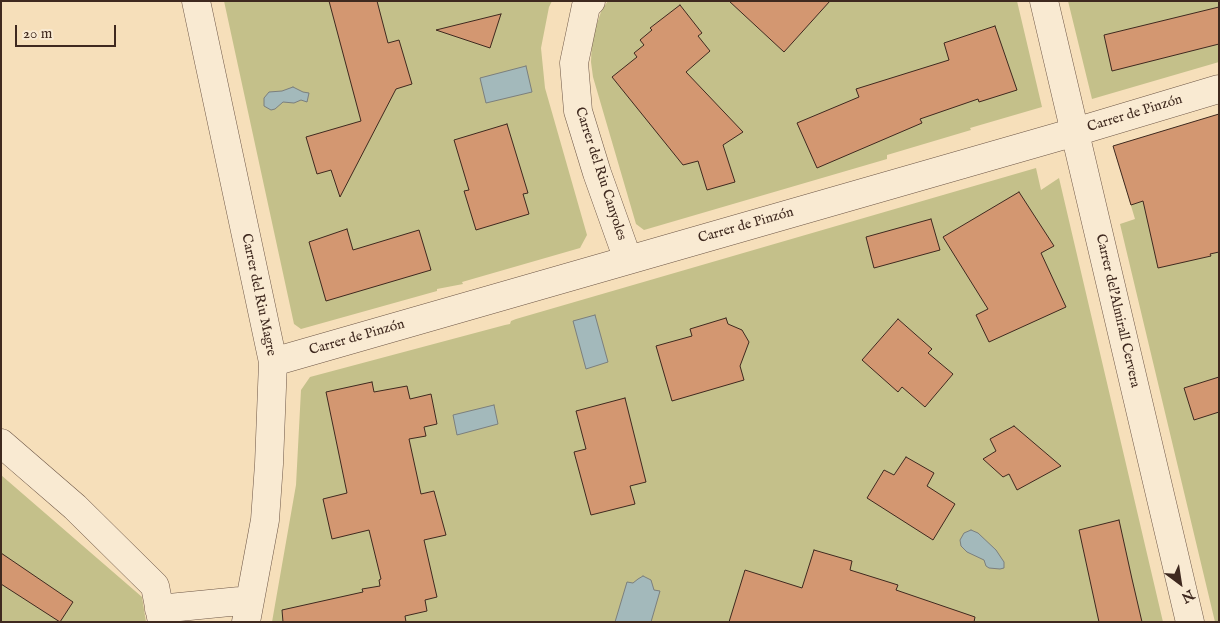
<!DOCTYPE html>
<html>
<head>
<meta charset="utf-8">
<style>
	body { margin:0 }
	#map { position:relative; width:1220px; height:623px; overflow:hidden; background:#f6dfba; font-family:"IM FELL English",serif }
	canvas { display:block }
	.frame { position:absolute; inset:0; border:2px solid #3f291f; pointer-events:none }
	.north { position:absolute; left:1155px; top:558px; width:50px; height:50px; -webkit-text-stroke:4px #f9ead2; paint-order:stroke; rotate:149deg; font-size:14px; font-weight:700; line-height:20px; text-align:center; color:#3f291f }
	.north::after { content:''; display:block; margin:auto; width:18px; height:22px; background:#3f291f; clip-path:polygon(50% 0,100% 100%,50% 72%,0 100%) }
	.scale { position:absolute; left:15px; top:25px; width:101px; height:22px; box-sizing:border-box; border:2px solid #3f291f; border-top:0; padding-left:6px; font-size:15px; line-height:18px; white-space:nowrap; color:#3f291f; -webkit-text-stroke:4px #f9ead2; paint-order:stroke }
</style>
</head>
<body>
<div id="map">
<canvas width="1220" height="623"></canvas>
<div class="frame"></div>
<div class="north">N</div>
<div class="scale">20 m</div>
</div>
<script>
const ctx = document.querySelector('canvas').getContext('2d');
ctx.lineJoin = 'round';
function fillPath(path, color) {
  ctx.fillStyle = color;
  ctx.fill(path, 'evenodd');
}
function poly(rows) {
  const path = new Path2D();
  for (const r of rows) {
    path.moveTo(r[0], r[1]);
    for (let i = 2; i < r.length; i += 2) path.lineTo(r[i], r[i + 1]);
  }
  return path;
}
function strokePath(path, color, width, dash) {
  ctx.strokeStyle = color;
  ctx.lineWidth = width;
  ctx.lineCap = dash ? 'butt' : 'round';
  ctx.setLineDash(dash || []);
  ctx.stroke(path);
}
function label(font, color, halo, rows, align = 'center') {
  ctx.font = font + ' "IM FELL English",serif';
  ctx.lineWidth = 4.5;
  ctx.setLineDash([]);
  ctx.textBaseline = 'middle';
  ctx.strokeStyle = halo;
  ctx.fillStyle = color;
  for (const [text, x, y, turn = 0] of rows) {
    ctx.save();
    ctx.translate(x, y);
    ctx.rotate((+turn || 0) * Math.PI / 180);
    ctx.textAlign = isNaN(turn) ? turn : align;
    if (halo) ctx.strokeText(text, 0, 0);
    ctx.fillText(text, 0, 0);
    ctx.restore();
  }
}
fillPath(poly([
	[224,1,552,1,549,7,541,48,545,88,587,235,580,248,462,282,463,284,437,289,437,291,301,329,294,324],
	[608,1,1017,1,1042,107,970,128,971,130,887,155,887,159,644,230,636,224,593,77,591,62,592,38,602,9],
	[1068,1,1219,1,1219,62,1092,99],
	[1219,114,1219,622,1215,622,1120,224,1135,219,1113,146],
	[1036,168,1041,190,1059,178,1163,622,272,622,296,485,301,390,310,377,505,325,510,324,511,321,516,319],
	[1,475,142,597,146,622,1,622]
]), '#c4c08a');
const water = poly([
	[526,66,532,92,486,103,480,78,526,66],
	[293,87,303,92,309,93,307,102,301,100,294,103,283,102,275,109,271,110,264,106,264,98,269,92,282,91,293,87],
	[595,315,608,362,586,369,573,321,595,315],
	[494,405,498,424,457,435,453,415,494,405],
	[971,530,978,533,996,550,1004,562,1004,568,1000,569,989,568,986,566,984,560,967,552,961,546,960,540,964,533,971,530],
	[643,576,651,580,654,590,660,591,651,622,615,622,627,582,633,583,638,579,643,576]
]);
fillPath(water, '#a3b9bb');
strokePath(water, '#7b7f7d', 1);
const building = poly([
	[329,1,377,1,388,43,399,40,412,84,396,89,340,197,331,170,317,174,306,137,361,121,329,1],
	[729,1,830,1,784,52,729,1],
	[680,5,702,33,698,36,710,51,686,72,743,132,723,145,735,182,707,190,698,161,683,165,612,77,637,57,634,53,644,45,640,40,652,30,650,28,680,5],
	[1219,7,1219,44,1112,71,1104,35,1219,7],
	[501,14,490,48,436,30,501,14],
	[995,26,1017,90,979,102,978,99,920,119,922,123,817,168,797,123,859,97,856,89,949,60,944,43,995,26],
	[1219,114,1219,252,1210,254,1211,256,1158,268,1143,201,1131,205,1113,146,1219,114],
	[507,124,528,193,523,194,529,214,476,230,464,191,469,190,454,140,507,124],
	[1019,192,1054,246,1041,253,1066,307,989,342,976,315,988,309,943,237,1019,192],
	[931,219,940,250,874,268,866,237,931,219],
	[347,229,353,250,419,230,431,270,326,301,309,242,347,229],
	[726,318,728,324,742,330,749,342,740,366,744,380,672,401,656,346,692,336,690,329,726,318],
	[898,319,932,349,928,353,953,374,925,407,902,387,898,392,862,360,898,319],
	[1219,377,1219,412,1194,420,1184,388,1219,377],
	[372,382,374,392,407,386,410,399,431,394,437,424,424,427,426,436,409,439,421,494,434,491,446,535,424,540,437,597,425,600,427,611,405,616,406,622,283,622,282,610,363,592,362,589,380,586,379,580,381,579,369,530,332,539,323,499,347,493,326,392,372,382],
	[625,398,646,482,630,486,635,504,591,515,574,452,586,449,576,411,625,398],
	[1014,426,1061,466,1017,490,1009,474,1003,477,983,459,996,451,990,439,1014,426],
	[906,457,934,473,927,486,955,504,933,540,867,498,884,470,894,475,906,457],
	[1119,520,1132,579,1142,622,1099,622,1079,530,1119,520],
	[814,550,852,561,850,570,898,585,896,590,975,617,974,622,729,622,745,570,802,588,814,550],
	[1,553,73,602,60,622,1,584,1,553]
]);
fillPath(building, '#d39771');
strokePath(building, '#3f291f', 1);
const minor = poly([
	[196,1,273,362,269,464,265,520,246,622],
	[591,1,586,6,574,63,578,111,597,173,628,260],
	[1044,1,1190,622],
	[273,362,1075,132,1219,89],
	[1,443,75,507,155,586,162,622],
	[159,609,250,600]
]);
strokePath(minor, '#6d5646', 29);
strokePath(minor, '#f9ead2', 28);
label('14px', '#3f291f', '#f9ead2', [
	["Carrer de Pinzón",1135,114,-17],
	["Carrer del Riu Canyoles",600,174,72],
	["Carrer de Pinzón",746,226,-16],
	["Carrer del Riu Magre",258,295,78],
	["Carrer del'Almirall Cervera",1117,311,77],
	["Carrer de Pinzón",357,338,-16]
]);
</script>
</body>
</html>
